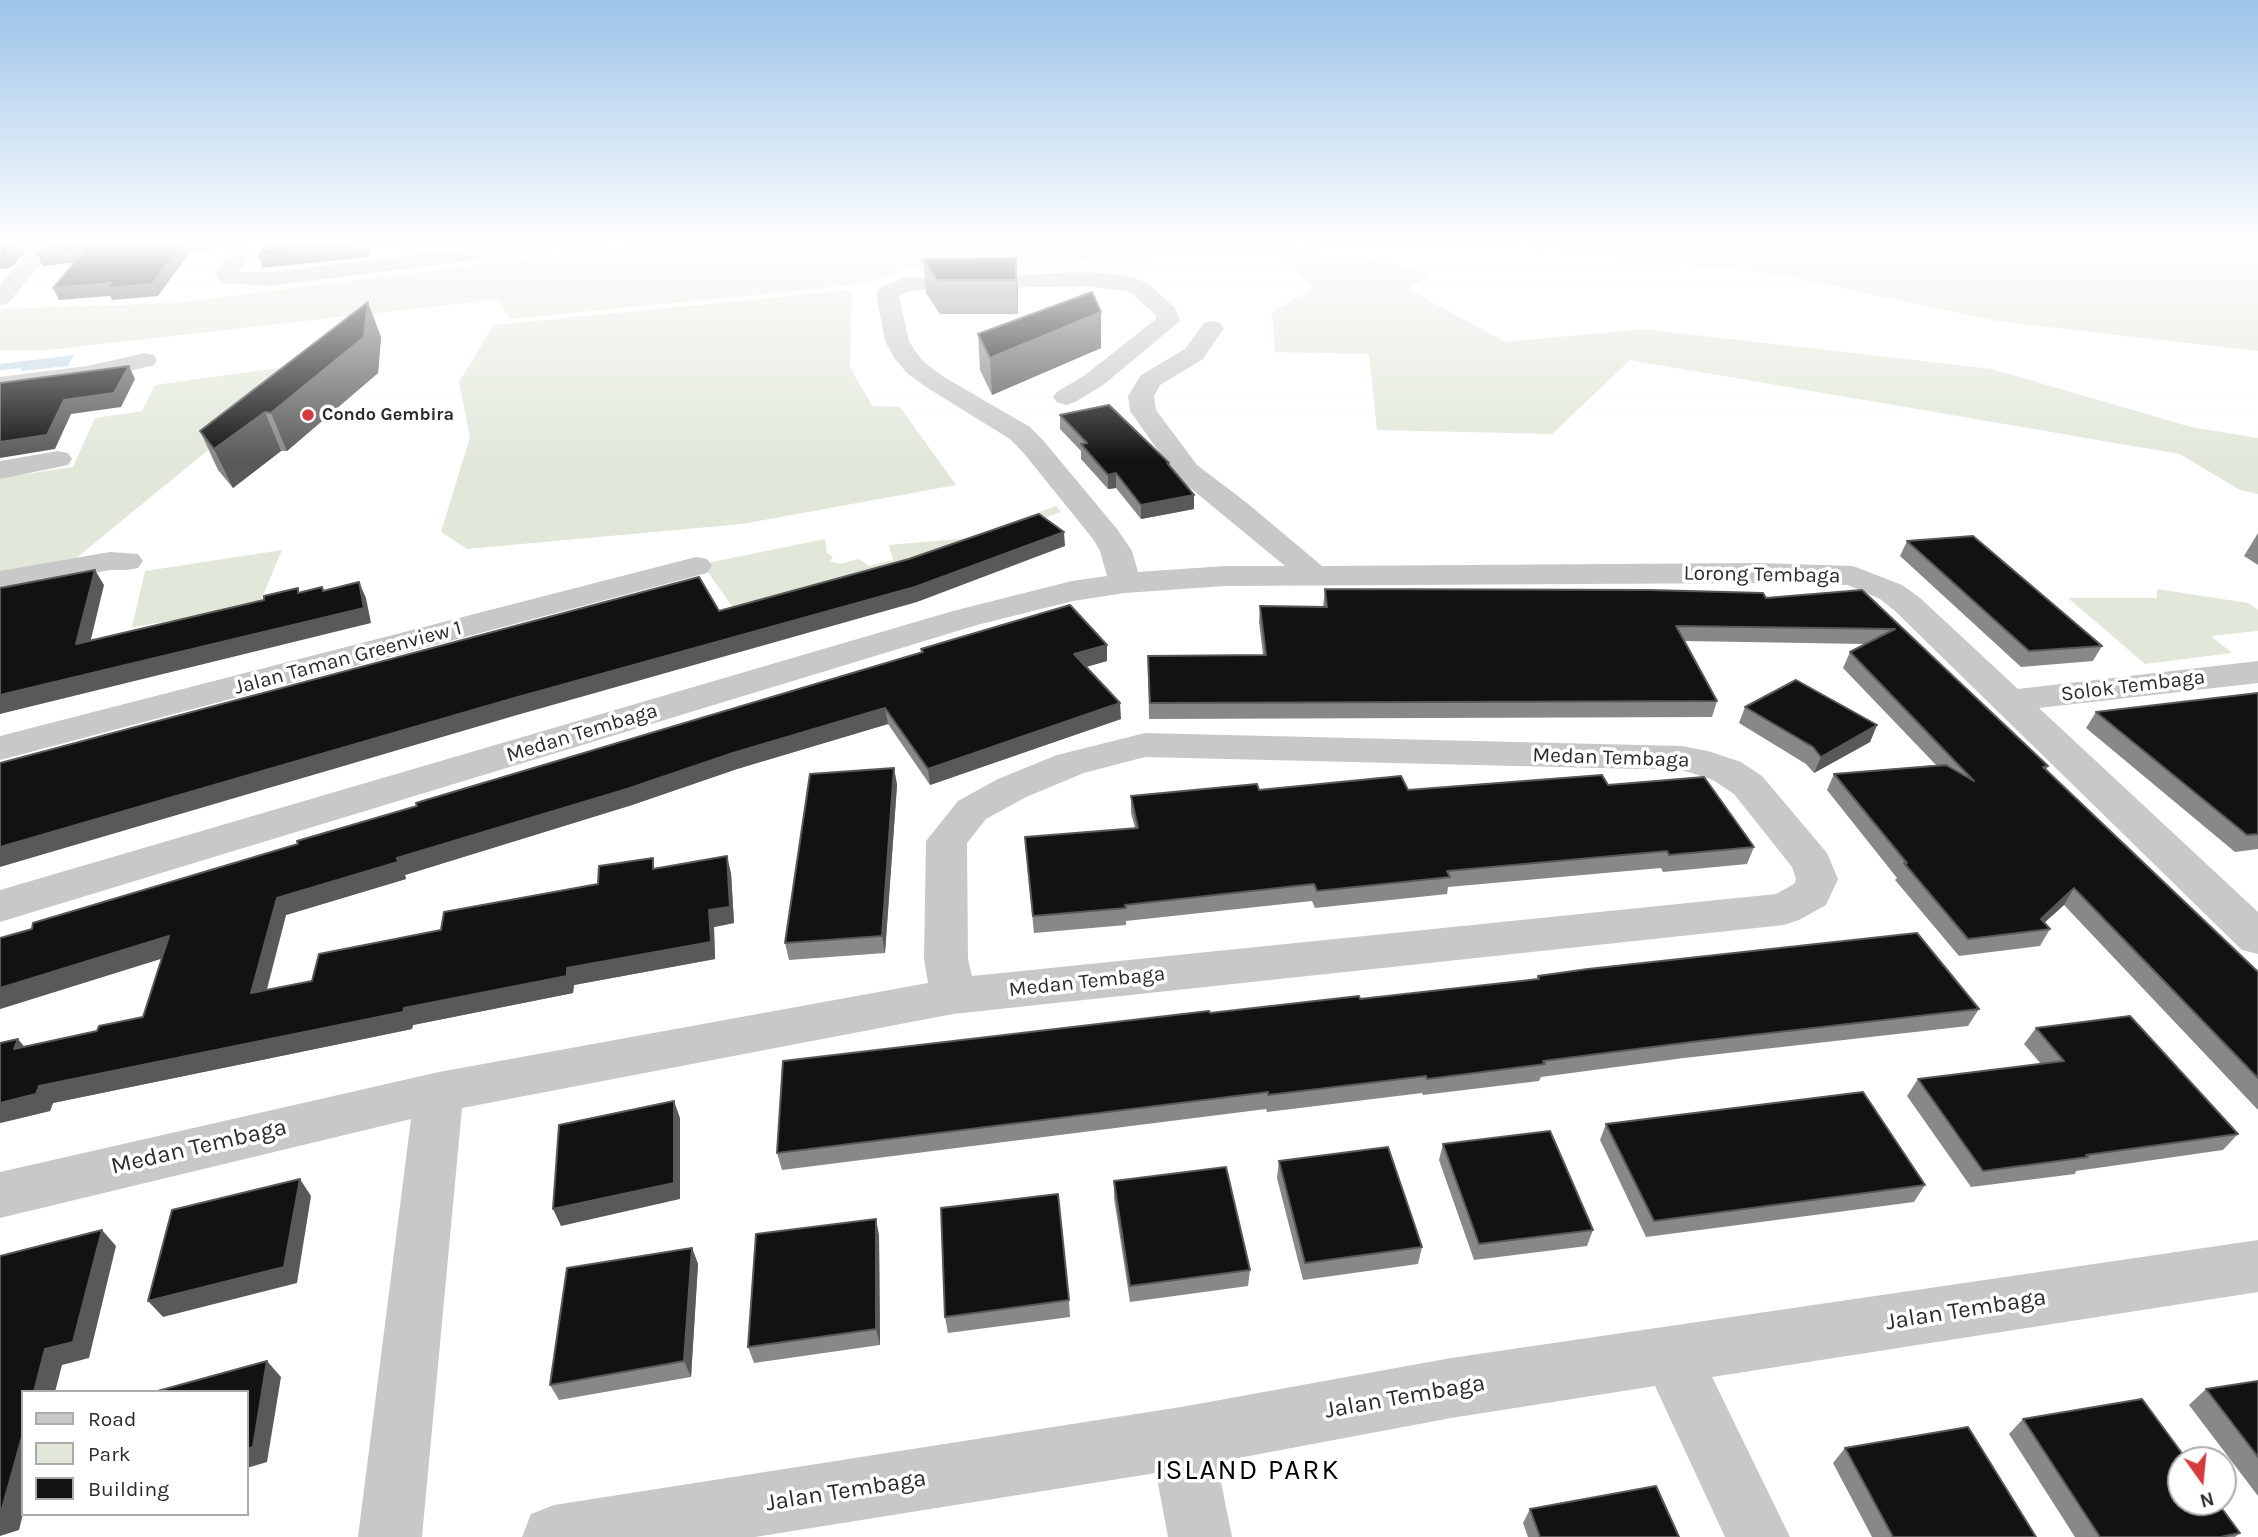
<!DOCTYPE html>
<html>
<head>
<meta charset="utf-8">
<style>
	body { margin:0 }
	#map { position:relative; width:2258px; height:1537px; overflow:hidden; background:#fff; font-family:Karla,sans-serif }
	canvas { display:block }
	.legend { position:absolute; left:21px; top:1390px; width:228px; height:126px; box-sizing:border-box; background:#fff; border:2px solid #aaa; margin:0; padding:9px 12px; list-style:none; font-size:21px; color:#2b2b2b }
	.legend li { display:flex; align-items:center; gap:14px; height:35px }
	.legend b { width:35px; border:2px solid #aaa }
	.north { position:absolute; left:2167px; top:1446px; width:70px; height:70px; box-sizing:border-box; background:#fff; border:2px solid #aaa; border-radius:50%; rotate:165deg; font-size:19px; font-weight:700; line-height:28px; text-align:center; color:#2b2b2b }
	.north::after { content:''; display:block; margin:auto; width:24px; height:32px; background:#d53b3e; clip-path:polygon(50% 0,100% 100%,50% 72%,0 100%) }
</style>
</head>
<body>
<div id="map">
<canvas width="2258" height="1537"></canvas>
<ul class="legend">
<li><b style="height:9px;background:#c8c8c8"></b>Road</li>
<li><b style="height:19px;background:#e1e8da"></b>Park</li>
<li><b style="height:19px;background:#121212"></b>Building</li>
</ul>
<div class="north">N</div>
</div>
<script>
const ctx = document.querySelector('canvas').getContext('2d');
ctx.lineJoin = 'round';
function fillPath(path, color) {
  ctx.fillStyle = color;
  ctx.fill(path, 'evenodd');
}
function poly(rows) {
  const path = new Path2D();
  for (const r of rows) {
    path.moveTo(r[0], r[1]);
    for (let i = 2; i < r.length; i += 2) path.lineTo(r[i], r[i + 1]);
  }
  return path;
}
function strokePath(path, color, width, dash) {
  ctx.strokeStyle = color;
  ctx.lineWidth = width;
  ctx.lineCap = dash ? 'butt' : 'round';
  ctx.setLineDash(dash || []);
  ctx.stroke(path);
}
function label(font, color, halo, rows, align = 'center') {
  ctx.font = font + ' Karla,sans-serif';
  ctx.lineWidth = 7;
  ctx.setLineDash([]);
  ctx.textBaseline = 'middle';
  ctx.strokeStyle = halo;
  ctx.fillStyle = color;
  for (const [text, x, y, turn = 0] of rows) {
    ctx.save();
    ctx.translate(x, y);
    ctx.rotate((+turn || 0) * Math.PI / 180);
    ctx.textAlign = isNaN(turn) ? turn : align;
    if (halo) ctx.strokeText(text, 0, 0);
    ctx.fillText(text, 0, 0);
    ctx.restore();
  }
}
fillPath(poly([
	[634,244,1289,244,1321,256,1367,257,1430,274,1408,289,1505,342,1643,329,1992,369,2191,427,2258,438,2258,494,2240,490,2180,454,1630,360,1552,434,1377,430,1369,354,1275,352,1272,312,1314,288,1276,250,903,270,864,284,509,319,499,299,49,350,0,350,0,309,177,303],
	[1502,244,2258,244,2258,351,1996,321,1783,275],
	[852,290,850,367,872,406,900,407,956,485,742,524,467,549,441,532,470,437,459,382,494,325],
	[300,365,285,387,75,559,0,573,0,478,73,467,95,418,142,411,155,385],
	[1056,506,1061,512,933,558,736,612,702,564,825,539,827,553,833,557,830,561,840,564,859,559,869,566,893,560,889,545,969,538],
	[282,550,258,607,132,627,145,571],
	[2157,589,2248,603,2258,610,2258,631,2211,636,2232,653,2145,664,2068,598,2157,598]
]), '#e1e8da');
fillPath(poly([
	[74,355,68,366,20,371,21,368,0,370,0,364]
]), '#c7d9e7');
fillPath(poly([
	[36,244,58,244,8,303,0,305,0,284,36,244],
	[237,244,258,244,239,272,270,272,499,244,563,244,553,250,270,286,221,283,215,274,237,244],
	[1090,272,1123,275,1146,282,1175,308,1180,321,1103,385,1075,402,1066,405,1057,402,1053,397,1057,392,1085,375,1156,319,1156,315,1130,292,1090,286,943,289,908,291,899,296,909,341,915,351,925,363,944,377,1030,427,1042,439,1117,529,1132,551,1138,572,1225,566,1285,566,1177,477,1130,411,1128,396,1141,375,1185,349,1204,323,1212,321,1220,323,1224,328,1203,359,1160,385,1154,396,1156,410,1197,465,1247,503,1322,566,1759,563,1853,566,1902,585,1919,597,2018,689,2258,661,2258,683,2039,708,2258,912,2258,954,2242,950,1895,611,1880,599,1848,585,1759,583,1225,586,1125,593,1073,601,977,625,0,922,0,890,953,611,1072,581,1107,576,1100,551,1093,539,1022,451,1010,439,926,387,907,373,895,359,885,341,876,293,879,288,903,278,1090,272],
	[145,353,154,355,157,360,154,365,87,382,0,393,0,377,87,366,145,353],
	[58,451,68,453,72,459,68,465,0,479,0,461,58,451],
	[110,552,138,554,143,561,138,568,127,570,110,570,0,591,0,571,110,552],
	[696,557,707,559,712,566,707,573,0,760,0,736,696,557],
	[1145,733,1682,746,1708,751,1741,762,1762,776,1827,853,1838,879,1826,905,1799,920,1784,925,953,1014,462,1108,422,1537,358,1537,411,1119,0,1218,0,1172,439,1072,928,983,924,959,926,841,958,801,998,779,1057,755,1145,733],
	[1145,757,1682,770,1713,780,1734,794,1792,867,1796,879,1794,884,1776,894,972,976,968,959,967,843,986,819,1026,797,1084,773,1145,757],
	[2258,1240,2258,1292,1712,1377,1790,1537,1725,1537,1655,1386,1451,1418,1217,1462,1232,1537,1168,1537,1156,1473,755,1537,522,1537,531,1514,554,1505,1181,1407,1451,1358,2258,1240]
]), '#c8c8c8');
fillPath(poly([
	[1016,258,1018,291,1018,314,940,314,926,293,923,259],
	[978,334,1101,348,992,395,980,370],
	[381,337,378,373,287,451,281,451,233,488,218,470,200,431],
	[1060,415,1169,463,1169,466,1194,495,1194,509,1141,519,1116,488,1108,489,1081,459,1081,451,1060,429],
	[2258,533,2258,565,2244,556],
	[1907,541,2102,646,2093,661,2021,667,1900,556],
	[1325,589,1766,598,1862,590,2048,766,2046,770,2258,972,2258,1110,2064,905,2044,923,2050,929,2040,946,1959,956,1895,880,1897,878,1827,790,1834,774,1936,765,1843,668,1850,652,1866,644,1684,641,1717,701,1712,717,1149,719,1148,656,1263,655,1259,622,1260,606,1323,607],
	[1107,645,1107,661,1086,667,1121,719,930,785,888,724,737,769,632,805,405,875,406,879,286,915,267,990,312,981,441,930,656,868,731,873,734,923,714,927,715,959,574,985,573,993,413,1025,412,1029,53,1103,50,1111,0,1123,0,1043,24,1047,97,1031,143,1017,162,958,0,1009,0,938,32,929,417,806,921,653,921,649],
	[2258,693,2258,849,2235,852,2086,728,2096,712],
	[1745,707,1877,725,1870,742,1814,773,1806,764,1739,723],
	[894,768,897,785,885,953,789,960,785,943],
	[1608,785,1754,847,1747,864,1663,872,1661,868,1448,887,1447,894,1315,908,1312,901,1126,921,1126,925,1034,933,1026,854,1135,828,1131,813,1131,796,1259,790,1408,790],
	[1538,976,1979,1009,1968,1026,1684,1058,1541,1077,1539,1081,1423,1095,1422,1093,1267,1112,1266,1109,782,1170,777,1153,1210,1013,1360,999,1537,979],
	[2036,1028,2238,1134,2223,1150,2076,1171,2075,1174,1971,1187,1907,1096,1918,1079,2041,1064,2024,1044],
	[1606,1124,1925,1185,1914,1202,1646,1237,1600,1140],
	[1443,1144,1593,1230,1587,1246,1474,1260,1439,1160],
	[1279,1161,1422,1247,1418,1264,1303,1280,1277,1178],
	[1114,1181,1250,1270,1248,1286,1130,1302,1114,1198],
	[879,1235,880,1345,754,1363,748,1347],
	[692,1248,698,1264,691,1377,559,1400,550,1385],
	[1069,1300,1070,1317,948,1333,945,1317],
	[2258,1381,2258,1496,2189,1405,2206,1389],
	[2023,1419,2240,1533,2235,1537,2075,1537,2009,1434],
	[1845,1448,2036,1537,1872,1537,1833,1463],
	[1530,1509,1679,1537,1528,1537,1523,1523]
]), '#888');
fillPath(poly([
	[16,244,21,244,25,252,11,268,0,269,0,257],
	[182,244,212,244,208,251,190,252,158,296,112,300,110,296,59,300,53,288,111,283],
	[364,244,375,244,368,257,263,268,258,256],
	[85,250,90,261,43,266,37,254],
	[1016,258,1018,291,1018,314,1016,280],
	[368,302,381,337,378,373,287,451,271,413],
	[1101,312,1101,348,992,395,990,358],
	[129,366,135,379,121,407,71,414,55,449,0,458,0,442,64,400],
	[265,412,281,451,233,488,214,449],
	[1116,473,1116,488,1108,489,1108,475],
	[1194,495,1194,509,1141,519,1141,505],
	[1064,532,1065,546,917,602,517,715,0,867,0,847],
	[95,570,104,585,86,660,76,644],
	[359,582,366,598,371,623,0,714,0,695],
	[1107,645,1107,661,1075,670,1074,654],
	[1120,703,1121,719,930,785,928,769],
	[885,708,888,724,737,769,632,805,405,875,406,879,286,915,261,1010,251,993,277,898,397,858,733,753],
	[1877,725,1870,742,1814,773,1821,757],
	[894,768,897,785,885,953,882,936],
	[727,856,731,873,734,923,714,927,715,959,574,985,573,993,413,1025,412,1029,53,1103,50,1111,0,1123,0,1103,39,1086,404,1008,567,968,709,910],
	[2074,888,2064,905,2035,931,2041,919],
	[169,936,180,953,0,1009,0,988],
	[18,1039,32,1056,14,1049],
	[674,1101,680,1118,680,1199,561,1226,553,1209],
	[300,1179,311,1196,297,1283,163,1317,148,1301],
	[876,1219,879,1235,880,1345,876,1329],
	[102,1230,116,1246,89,1358,62,1365,55,1392,34,1392,45,1349],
	[692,1248,698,1264,691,1377,684,1361],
	[267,1361,281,1377,267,1462,247,1468,247,1449],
	[23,1433,23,1514,19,1530,0,1536,0,1516]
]), '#595959');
const building = poly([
	[0,244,16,244,4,257,0,257,0,244],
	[45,244,182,244,152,284,106,288,111,283,53,288,85,250,37,254,45,244],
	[266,244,364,244,364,246,258,256,266,244],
	[1016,258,1016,280,937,280,923,259,1016,258],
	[1092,292,1101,312,990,358,978,334,1092,292],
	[368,302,364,337,271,413,265,412,214,449,200,431,368,302],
	[129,366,114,393,64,400,47,435,0,442,0,383,129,366],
	[1109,405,1169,463,1167,463,1194,495,1141,505,1116,473,1108,475,1081,444,1087,443,1060,415,1109,405],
	[1039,514,1064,532,915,587,511,699,0,847,0,763,699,577,719,611,909,559,1039,514],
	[1973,536,2102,646,2029,651,1907,541,1973,536],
	[95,570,76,644,264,600,264,596,298,588,298,593,322,587,323,591,359,582,364,608,0,695,0,588,95,570],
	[1325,589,1650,590,1763,593,1766,598,1862,590,2048,766,2043,767,2258,972,2258,1078,2074,888,2041,919,2050,929,1968,939,1904,863,1907,863,1834,774,1946,765,1974,781,1850,652,1895,629,1676,626,1717,701,1150,703,1148,656,1266,655,1260,606,1327,607,1325,589],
	[1070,605,1107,645,1074,654,1120,703,928,769,885,708,733,753,627,789,397,858,398,862,277,898,251,993,312,981,319,954,441,930,444,912,598,884,599,866,653,858,653,869,727,856,730,907,709,910,711,942,567,968,567,976,404,1008,403,1012,39,1086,36,1094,0,1103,0,1043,18,1039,14,1049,97,1031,99,1026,143,1017,169,936,0,988,0,938,32,929,33,923,298,844,297,841,417,806,416,803,923,652,921,649,1070,605],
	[1796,680,1877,725,1821,757,1813,747,1745,707,1796,680],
	[2258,693,2258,834,2247,835,2096,712,2258,693],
	[894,768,882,936,785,943,810,774,894,768],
	[1602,775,1608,785,1704,777,1754,847,1669,855,1667,851,1447,871,1450,877,1317,891,1314,884,1125,905,1126,908,1033,916,1025,837,1138,828,1131,796,1257,784,1259,790,1401,776,1408,790,1602,775],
	[1917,933,1979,1009,1691,1042,1543,1061,1545,1064,1427,1079,1426,1076,1268,1095,1268,1092,777,1153,783,1061,1209,1011,1210,1013,1359,996,1360,999,1539,979,1538,976,1588,969,1917,933],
	[2130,1016,2238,1134,2086,1155,2088,1157,1983,1171,1918,1079,2064,1061,2036,1028,2130,1016],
	[1863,1092,1925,1185,1654,1221,1606,1124,1863,1092],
	[674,1101,674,1183,553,1209,559,1125,674,1101],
	[1550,1131,1593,1230,1479,1244,1443,1144,1550,1131],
	[1388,1147,1422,1247,1305,1263,1279,1161,1388,1147],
	[1226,1167,1250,1270,1130,1286,1114,1181,1226,1167],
	[300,1179,284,1267,148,1301,172,1210,300,1179],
	[1058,1194,1069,1300,945,1317,941,1208,1058,1194],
	[876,1219,876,1329,748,1347,756,1234,876,1219],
	[102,1230,73,1342,45,1349,34,1392,23,1392,23,1433,0,1516,0,1256,102,1230],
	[692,1248,684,1361,550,1385,567,1268,692,1248],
	[267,1361,253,1447,247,1449,247,1392,154,1392,267,1361],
	[2258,1381,2258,1457,2206,1389,2258,1381],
	[2142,1399,2187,1460,2181,1460,2181,1502,2217,1502,2240,1533,2220,1537,2100,1537,2023,1419,2142,1399],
	[1968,1427,2036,1537,1893,1537,1845,1448,1968,1427],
	[1656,1486,1679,1537,1540,1537,1530,1509,1656,1486]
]);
fillPath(building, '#121212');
strokePath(building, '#595959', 2);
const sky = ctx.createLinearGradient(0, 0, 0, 460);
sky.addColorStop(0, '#9bc3e8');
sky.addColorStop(0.53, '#fff');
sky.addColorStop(1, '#ffffff00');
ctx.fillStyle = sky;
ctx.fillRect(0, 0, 2258, 460);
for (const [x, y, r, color] of [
	[308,415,7,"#d53b3e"]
]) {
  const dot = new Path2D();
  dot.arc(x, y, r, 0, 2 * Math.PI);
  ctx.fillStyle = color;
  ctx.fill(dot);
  strokePath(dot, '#fff', 2.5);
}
label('bold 18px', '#2b2b2b', '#fff', [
	["Condo Gembira",322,415]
], 'left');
label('21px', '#2b2b2b', '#fff', [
	["Lorong Tembaga",1762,575,1],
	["Jalan Taman Greenview 1",348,658,-15],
	["Solok Tembaga",2133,686,-7],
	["Medan Tembaga",582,733,-17],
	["Medan Tembaga",1611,758,2],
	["Medan Tembaga",1087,982,-6]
]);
label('24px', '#2b2b2b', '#fff', [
	["Medan Tembaga",199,1147,-13],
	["Jalan Tembaga",1966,1310,-9],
	["Jalan Tembaga",1405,1397,-10],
	["Jalan Tembaga",846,1491,-9]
]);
ctx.letterSpacing = '2px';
label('28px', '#000', '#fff', [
	["ISLAND PARK",1248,1471]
]);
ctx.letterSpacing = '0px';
</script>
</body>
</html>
